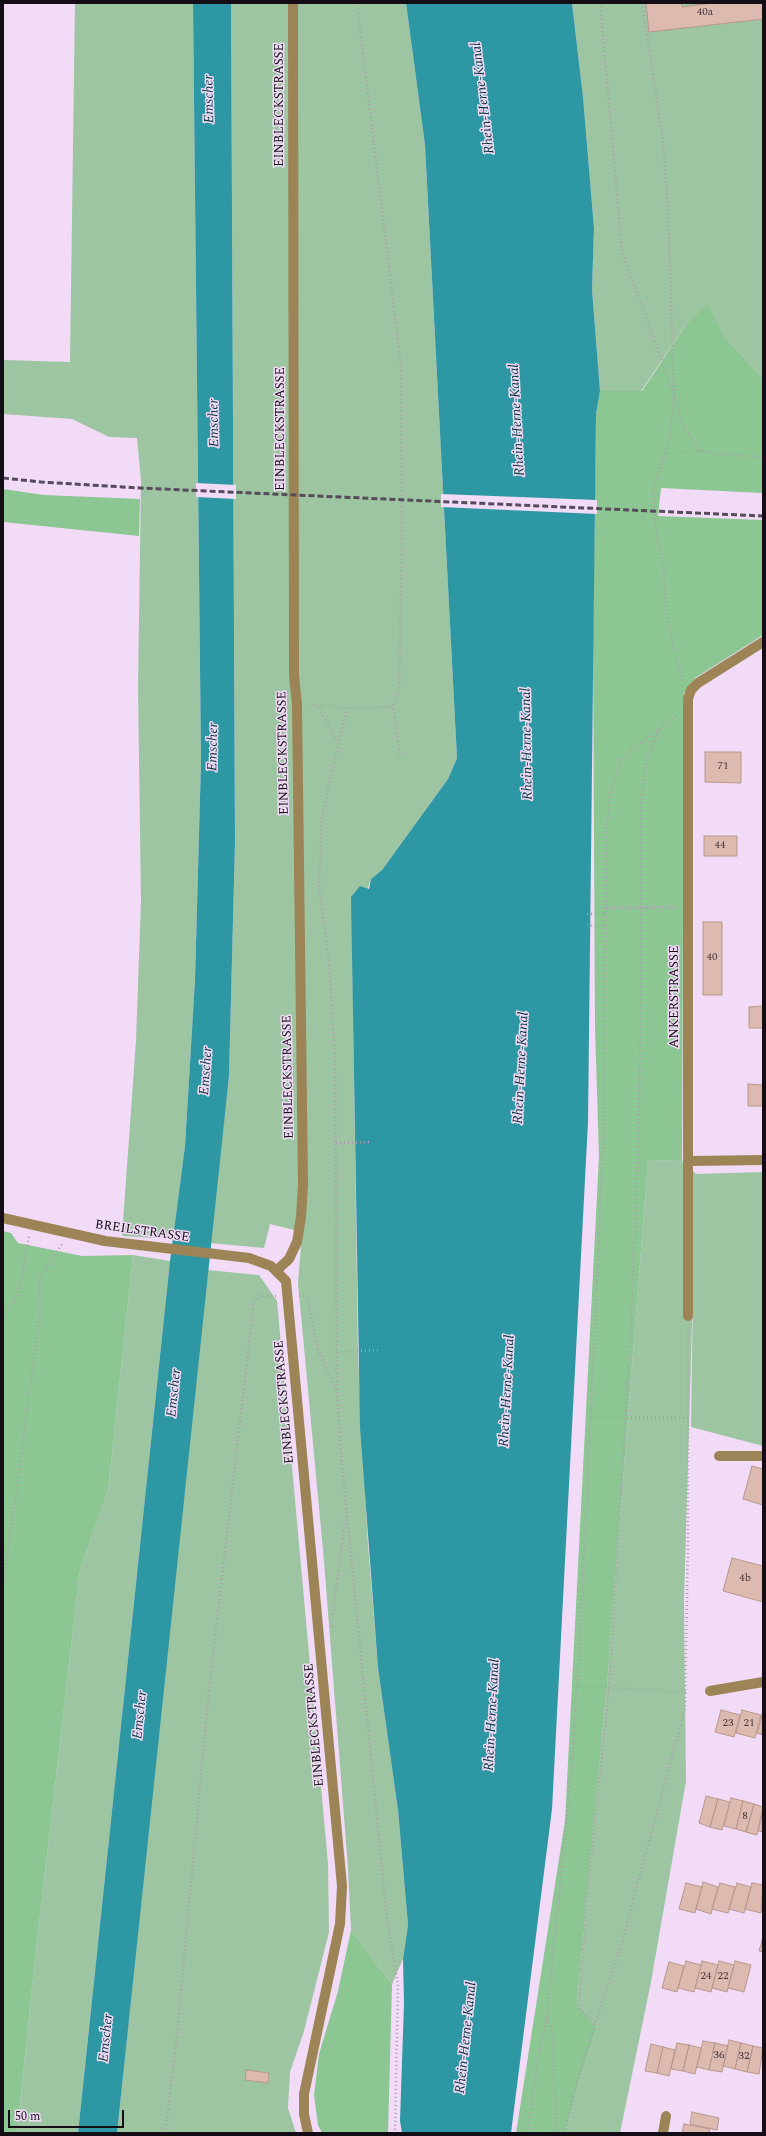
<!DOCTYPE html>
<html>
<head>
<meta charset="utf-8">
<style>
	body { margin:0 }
	#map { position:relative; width:766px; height:2136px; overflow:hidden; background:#f1dbf6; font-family:Spectral,serif }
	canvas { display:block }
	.frame { position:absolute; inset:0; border:4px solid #140d16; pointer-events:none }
	.scale { position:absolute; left:8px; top:2110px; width:116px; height:18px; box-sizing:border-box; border:2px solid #140d16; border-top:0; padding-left:5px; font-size:12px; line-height:14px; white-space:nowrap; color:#140d16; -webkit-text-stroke:3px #f1dbf6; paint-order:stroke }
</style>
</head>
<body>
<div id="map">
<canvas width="766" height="2136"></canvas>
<div class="frame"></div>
<div class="scale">50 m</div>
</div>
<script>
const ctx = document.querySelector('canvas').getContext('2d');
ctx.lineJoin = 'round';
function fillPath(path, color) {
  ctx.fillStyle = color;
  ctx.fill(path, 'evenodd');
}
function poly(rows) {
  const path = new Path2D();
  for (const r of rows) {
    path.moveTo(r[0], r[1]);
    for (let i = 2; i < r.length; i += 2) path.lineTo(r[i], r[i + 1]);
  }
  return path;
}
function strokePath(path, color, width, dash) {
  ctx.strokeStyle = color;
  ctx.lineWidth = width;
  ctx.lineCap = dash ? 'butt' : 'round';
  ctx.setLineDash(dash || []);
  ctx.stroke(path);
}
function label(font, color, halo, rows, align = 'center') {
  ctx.font = font + ' Spectral,serif';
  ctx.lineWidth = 3;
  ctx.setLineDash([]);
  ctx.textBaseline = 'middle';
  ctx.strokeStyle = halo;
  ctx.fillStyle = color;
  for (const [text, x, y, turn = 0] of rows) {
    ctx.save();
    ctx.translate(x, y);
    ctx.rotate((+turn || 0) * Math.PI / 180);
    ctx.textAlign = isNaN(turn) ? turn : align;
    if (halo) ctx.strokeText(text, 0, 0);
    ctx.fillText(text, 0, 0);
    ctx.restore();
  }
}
fillPath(poly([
	[75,3,193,3,201,762,195,980,185,1146,173,1239,122,1236,136,1041,141,901,138,688,141,481,137,438,109,437,72,419,3,414,3,360,70,362],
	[231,3,406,3,425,145,457,758,448,779,382,870,371,879,352,934,358,1356,368,1545,378,1668,398,1810,408,1925,403,1959,392,1984,351,1930,348,1868,324,1561,298,1283,302,1232,270,1224,264,1248,210,1243,229,1076,235,842],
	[572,3,763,3,763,379,725,337,708,305,688,322,641,391,600,391,592,289,594,228,583,97],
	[648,1160,682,1161,696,1174,763,1172,763,1446,691,1427,693,1288,684,1601,686,1781,651,1982,620,2133,566,2133,576,2093,597,2028,577,2003,607,1685],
	[133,1255,170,1261,78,2133,17,2133,35,1959,80,1569,108,1491],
	[207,1270,259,1275,277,1301,328,1864,329,1932,304,2031,290,2072,288,2108,296,2133,117,2133]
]), '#9dc5a2');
fillPath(poly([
	[708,304,725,337,763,379,763,493,661,488,658,516,763,520,763,635,695,678,684,693,682,1161,648,1160,607,1685,577,2003,597,2028,576,2093,566,2133,516,2133,565,1821,599,1156,595,1027,593,642,596,414,600,391,642,391,688,322],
	[3,489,44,495,140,499,139,536,3,522],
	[3,1231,11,1233,18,1243,82,1256,133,1255,108,1491,80,1569,35,1959,17,2133,3,2133],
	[351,1930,392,1984,388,2133,322,2133,318,2125,314,2095,319,2054,338,1991]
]), '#8bc693');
fillPath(poly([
	[193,3,231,3,235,842,229,1076,117,2133,78,2133,170,1261,185,1146,195,980,201,761],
	[406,3,572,3,583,97,594,228,592,289,600,391,596,414,588,1122,552,1809,511,2133,402,2133,400,2121,404,2003,403,1959,408,1925,398,1810,378,1668,360,1427,351,897,360,886,369,889,371,879,382,870,448,779,457,758,425,145]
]), '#2e97a4');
fillPath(poly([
	[196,483,236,485,236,499,196,497],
	[441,494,597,500,597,514,441,507]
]), '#f1dbf6');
const building = poly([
	[646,3,681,3,682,7,712,3,763,3,763,19,649,32,646,3],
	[705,752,741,752,741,783,705,782,705,752],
	[704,836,737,836,737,856,704,856,704,836],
	[703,922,722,922,722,995,703,995,703,922],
	[763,1006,763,1028,749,1028,749,1007,763,1006],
	[748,1084,763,1085,763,1106,748,1106,748,1084],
	[752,1466,763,1469,763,1505,743,1499,752,1466],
	[732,1558,763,1566,763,1602,723,1591,732,1558],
	[721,1710,740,1715,734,1737,715,1732,721,1710],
	[742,1710,761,1715,755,1738,736,1733,742,1710],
	[763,1711,763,1735,757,1733,763,1711],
	[706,1796,718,1799,710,1827,699,1823,706,1796],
	[731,1798,743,1801,736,1829,724,1826,731,1798],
	[718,1799,730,1802,722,1830,710,1827,718,1799],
	[743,1801,754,1804,746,1832,736,1829,743,1801],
	[754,1804,763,1807,757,1835,746,1832,754,1804],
	[763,1812,763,1832,758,1831,763,1812],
	[703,1882,718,1887,711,1914,696,1909,703,1882],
	[686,1883,702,1887,695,1913,679,1909,686,1883],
	[720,1883,735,1887,728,1913,712,1909,720,1883],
	[737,1883,751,1887,744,1913,729,1909,737,1883],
	[752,1883,763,1885,761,1913,745,1909,752,1883],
	[763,1937,763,1952,759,1951,763,1937],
	[686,1961,701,1965,694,1992,678,1988,686,1961],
	[702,1961,718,1965,711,1992,695,1988,702,1961],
	[719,1961,734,1965,727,1992,712,1988,719,1961],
	[735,1961,751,1965,744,1992,728,1988,735,1961],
	[669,1962,684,1966,677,1992,662,1988,669,1962],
	[729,2040,741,2043,735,2069,723,2066,729,2040],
	[703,2041,715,2043,709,2070,697,2067,703,2041],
	[677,2043,689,2045,683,2071,671,2069,677,2043],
	[715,2043,728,2046,722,2072,709,2070,715,2043],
	[741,2043,753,2046,747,2072,735,2069,741,2043],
	[651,2044,663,2047,657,2073,645,2071,651,2044],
	[689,2045,701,2048,695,2074,683,2071,689,2045],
	[753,2046,763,2048,759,2074,747,2072,753,2046],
	[663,2047,675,2050,669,2076,657,2073,663,2047],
	[246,2070,269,2073,268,2083,245,2080,246,2070],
	[692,2112,719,2118,717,2130,690,2124,692,2112],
	[684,2124,710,2129,709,2133,682,2133,684,2124]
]);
fillPath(building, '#ddbaaf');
strokePath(building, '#b8978c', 1);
strokePath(poly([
	[600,3,622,252,673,391],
	[642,3,663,141,668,207,674,393,669,440,653,490,655,527,664,572,666,611,673,645,683,681],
	[674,395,682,423,699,451],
	[665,454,699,451,717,454,763,457],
	[309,705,347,708,388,707,395,704,399,689,402,544,401,367,357,3],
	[317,705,338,741],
	[393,705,400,755],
	[347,708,322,816,319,888,329,961,335,1057,337,1392,341,1453,387,1920,398,1984,395,2133],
	[606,908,676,907],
	[587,914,606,914],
	[587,925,605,927],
	[336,1143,372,1142],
	[299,1296,304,1296,308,1301,318,1349,336,1390],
	[3,1316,18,1295,29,1236],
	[337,1352,379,1350],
	[591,1417,689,1418],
	[3,1588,40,1313,39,1278,62,1244],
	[331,1627,345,1523],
	[577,1686,686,1692],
	[547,2019,553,2033,556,2133],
	[595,2023,580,2009,579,2002,586,1907,609,1686,631,1330,638,1156,641,1001,641,803,647,757,659,730],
	[165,2133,177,2034,209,1690,254,1300,260,1296,276,1296],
	[527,2133,539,2052,547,2019,572,1763,581,1627,604,1125,606,832,610,792,620,763,631,751,676,716],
	[564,2133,580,2071,622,1942,685,1709,688,1539,688,1328]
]), '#ae9db2', 2.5, [1, 3]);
strokePath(poly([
	[689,1161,763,1160],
	[3,1218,105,1241,249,1258,271,1266,286,1281,342,1886,340,1924,304,2094,304,2114,308,2133],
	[277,1270,289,1259,297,1242,301,1217,303,1185,297,704,294,676,293,3],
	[688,1316,688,699,691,690,698,683,763,642],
	[719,1456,763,1456],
	[710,1691,763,1682],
	[663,2133,666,2116]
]), '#9c8456', 10);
strokePath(poly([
	[3,478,41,482,140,488,763,516]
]), '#564b59', 3, [6, 3]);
label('11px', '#46383c', null, [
	["40a",705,13],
	["71",723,767],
	["44",720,846],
	["40",712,958],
	["4b",745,1579],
	["23",728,1724],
	["21",749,1724],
	["8",745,1817],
	["24",706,1977],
	["22",723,1977],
	["36",719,2056],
	["32",744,2057]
]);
label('13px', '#140d16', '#f1dbf6', [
	["EINBLECKSTRASSE",280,105,-90],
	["EINBLECKSTRASSE",281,429,-90],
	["EINBLECKSTRASSE",284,753,-91],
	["ANKERSTRASSE",675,997,-90],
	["EINBLECKSTRASSE",289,1077,-91],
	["BREILSTRASSE",142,1232,8],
	["EINBLECKSTRASSE",285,1402,-95],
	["EINBLECKSTRASSE",315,1725,-95]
]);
label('italic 14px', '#03353b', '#f1dbf6', [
	["Rhein-Herne-Kanal",484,98,-97],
	["Emscher",210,99,-91],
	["Rhein-Herne-Kanal",518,420,-93],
	["Emscher",215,423,-91],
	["Rhein-Herne-Kanal",528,744,-91],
	["Emscher",214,747,-89],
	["Rhein-Herne-Kanal",522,1068,-87],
	["Emscher",207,1071,-86],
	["Rhein-Herne-Kanal",508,1391,-87],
	["Emscher",175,1393,-84],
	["Emscher",141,1715,-84],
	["Rhein-Herne-Kanal",493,1715,-87],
	["Emscher",107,2038,-84],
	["Rhein-Herne-Kanal",467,2038,-84]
]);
</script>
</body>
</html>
